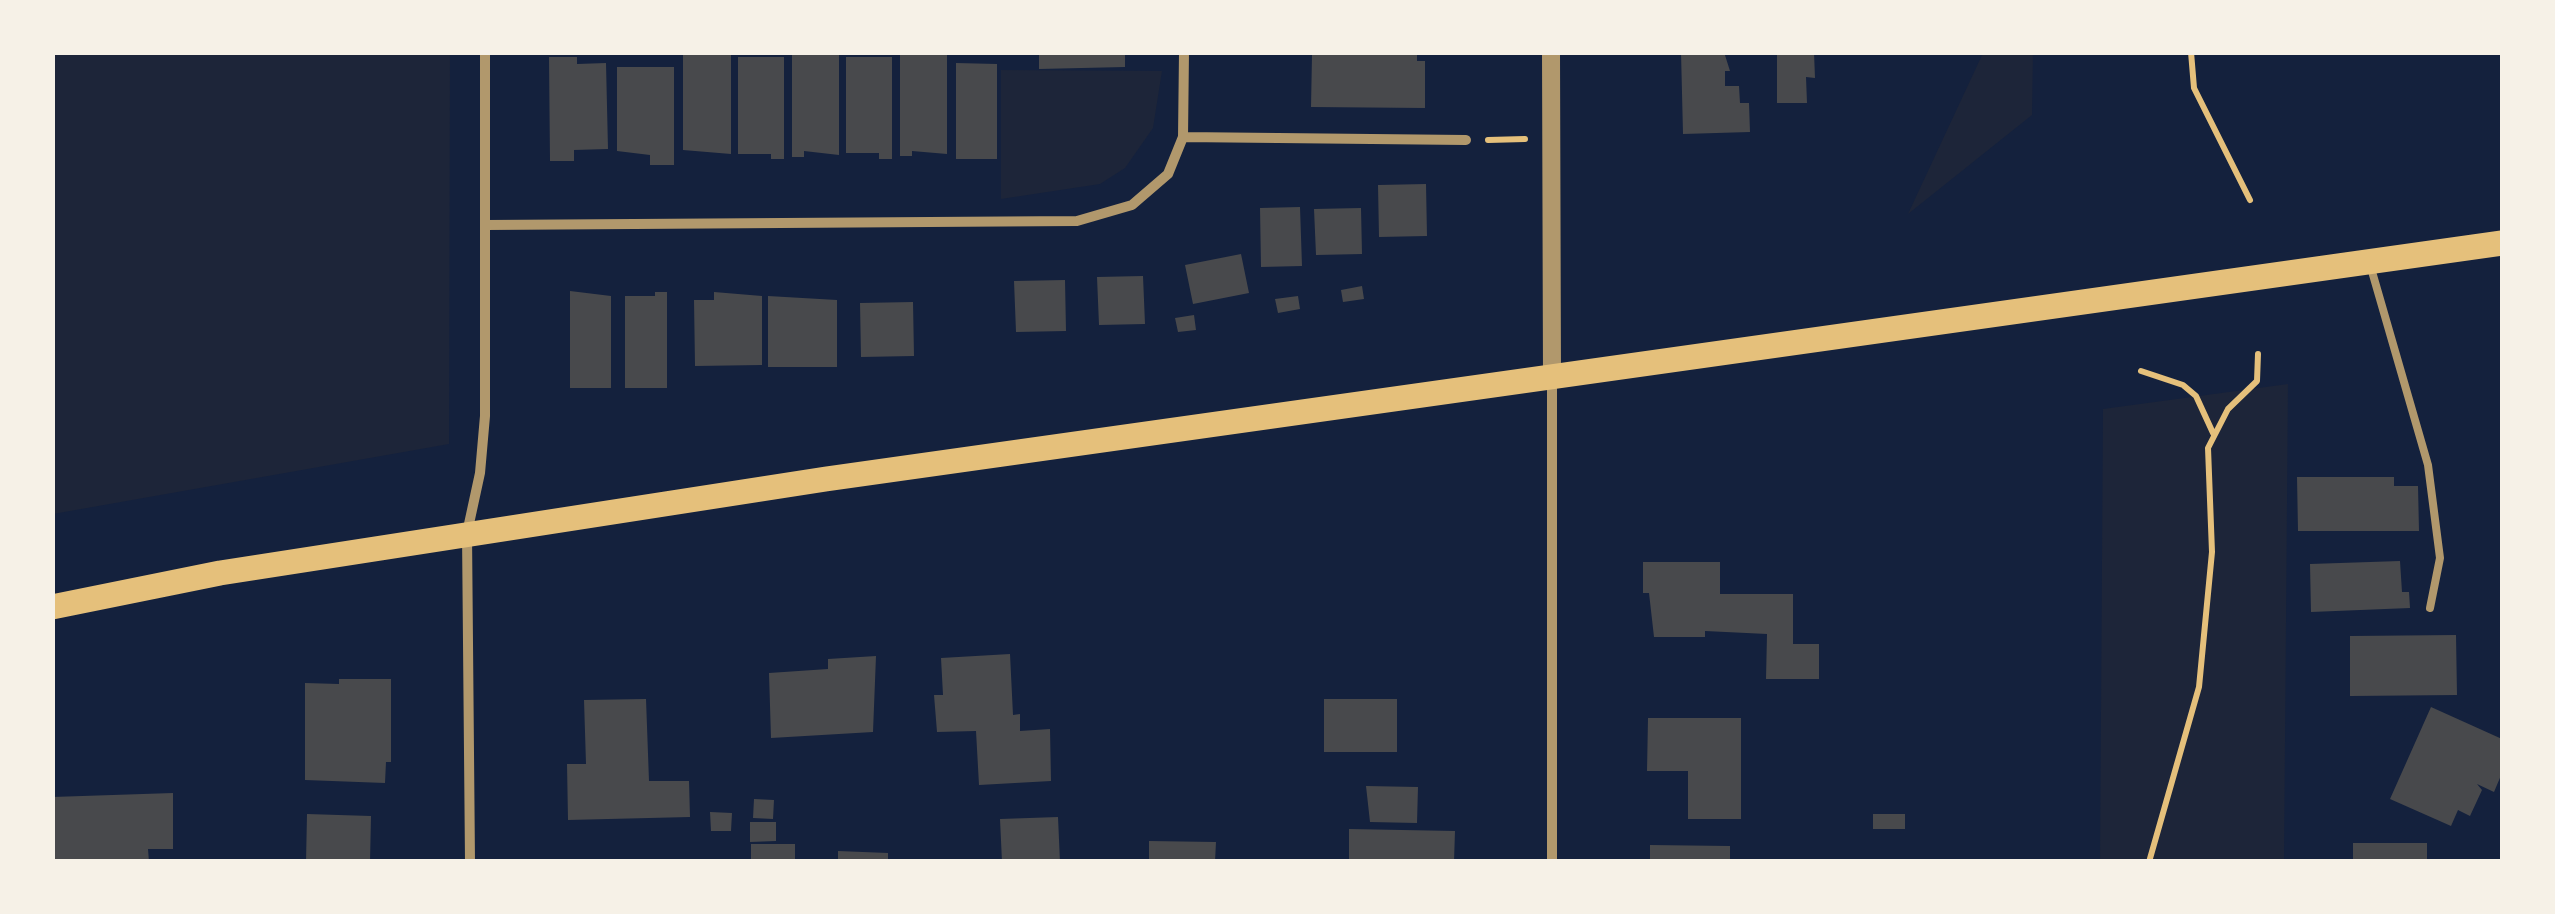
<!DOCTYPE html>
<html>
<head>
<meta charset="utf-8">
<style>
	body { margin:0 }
	#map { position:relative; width:2555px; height:914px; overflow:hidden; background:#14213d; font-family:"Sofia Sans Condensed",sans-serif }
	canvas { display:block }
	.frame { position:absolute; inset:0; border:55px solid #f6f1e7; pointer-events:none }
</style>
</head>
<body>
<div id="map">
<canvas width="2555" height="914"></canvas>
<div class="frame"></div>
</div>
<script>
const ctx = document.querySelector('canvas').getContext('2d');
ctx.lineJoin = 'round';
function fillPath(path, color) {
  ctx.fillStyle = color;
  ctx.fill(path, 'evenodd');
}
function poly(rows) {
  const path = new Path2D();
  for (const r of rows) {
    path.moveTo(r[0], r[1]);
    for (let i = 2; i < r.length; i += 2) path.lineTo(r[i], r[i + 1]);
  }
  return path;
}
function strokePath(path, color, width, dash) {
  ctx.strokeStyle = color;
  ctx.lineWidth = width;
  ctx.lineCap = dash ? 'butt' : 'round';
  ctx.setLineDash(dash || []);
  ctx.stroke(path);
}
fillPath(poly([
	[53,52,450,53,449,444,53,514],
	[1983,53,2033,53,2032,115,1908,214],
	[1001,70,1162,71,1153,128,1125,168,1100,184,1001,199],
	[2288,384,2284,861,2100,862,2103,409]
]), '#1d2539');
fillPath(poly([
	[683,52,731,52,731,154,683,150],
	[792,52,839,52,839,155,804,151,804,157,792,157],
	[900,52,947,52,947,154,912,151,912,156,900,156],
	[1039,52,1125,52,1125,67,1039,69],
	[1321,52,1417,52,1417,61,1425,61,1425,108,1311,107,1312,55],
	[1681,52,1724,52,1730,71,1725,71,1725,86,1739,86,1740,103,1749,103,1750,132,1683,134],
	[1777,52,1814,52,1815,78,1806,77,1807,103,1777,103],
	[549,57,577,57,577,64,606,63,608,149,574,150,574,161,550,161],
	[738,57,784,57,784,159,771,159,771,154,738,154],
	[846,57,892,57,892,159,879,159,879,153,846,153],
	[956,63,997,64,997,159,956,159],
	[617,67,674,67,674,165,650,165,650,155,617,151],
	[1426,184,1427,236,1379,237,1378,185],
	[1300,207,1302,266,1261,267,1260,208],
	[1361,208,1362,254,1316,255,1314,209],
	[1241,254,1249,293,1193,304,1185,265],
	[1143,276,1145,324,1099,325,1097,277],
	[1065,280,1066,331,1016,332,1014,281],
	[1362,286,1364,299,1343,302,1341,290],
	[570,291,611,296,611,388,570,388],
	[655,292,667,292,667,388,625,388,625,296,655,296],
	[714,292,762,296,762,365,695,366,694,300,714,300],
	[768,296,837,300,837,367,768,367],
	[1298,296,1300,309,1278,313,1275,299],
	[913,302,914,356,861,357,860,303],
	[1194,315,1196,330,1178,332,1175,318],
	[2297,477,2394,477,2394,486,2418,486,2419,531,2298,531],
	[2400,561,2402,592,2409,592,2410,608,2311,612,2310,564],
	[1643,562,1720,562,1720,594,1793,594,1793,644,1819,644,1819,679,1766,679,1767,634,1705,631,1705,637,1654,637,1649,593,1643,593],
	[2456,635,2457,695,2350,696,2350,636],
	[1010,654,1013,715,1020,714,1020,731,1050,729,1051,781,979,785,976,731,937,732,934,695,943,695,941,658],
	[876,656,873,732,771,738,769,673,828,669,828,659],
	[339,679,391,679,391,762,386,762,385,783,305,780,305,683,339,684],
	[646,699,649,781,689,781,690,817,568,820,567,764,586,764,584,700],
	[1324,699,1397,699,1397,752,1324,752],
	[2431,707,2502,739,2502,773,2494,792,2477,784,2482,790,2470,816,2458,810,2451,826,2390,799],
	[1648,718,1741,718,1741,819,1688,819,1688,771,1647,771],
	[1366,786,1418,787,1417,823,1370,822],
	[173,793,173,849,148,849,149,862,52,862,52,797],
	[754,799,774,800,773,819,753,818],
	[710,812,732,813,731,831,711,831],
	[307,814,371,816,370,862,306,862],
	[1873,814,1905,814,1905,829,1873,829],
	[1058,817,1060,862,1002,862,1000,819],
	[750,822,776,822,776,841,750,842],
	[1349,829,1455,831,1454,862,1349,862],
	[1149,841,1216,842,1215,862,1149,862],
	[2353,843,2427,843,2427,862,2353,862],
	[751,844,795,844,795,862,751,862],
	[1650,845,1730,846,1730,862,1650,862],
	[838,851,888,853,888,862,838,862]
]), '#48494c');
strokePath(poly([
	[2191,52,2194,88,2250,200],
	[1488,140,1525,139],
	[2141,371,2183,385,2196,396,2213,433],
	[2149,862,2199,687,2212,552,2208,448,2228,409,2257,381,2258,354]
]), '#e5c07b', 6);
strokePath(poly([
	[2371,268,2428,465,2440,558,2430,608]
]), '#b1986c', 8);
strokePath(poly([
	[1183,137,1466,140],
	[486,225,1077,221,1132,205,1168,174,1183,137,1184,52],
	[1552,379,1552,862],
	[470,862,467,533,480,473,485,416,485,52]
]), '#b1986c', 10);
strokePath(poly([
	[1551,52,1552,379]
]), '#b1986c', 18);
strokePath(poly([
	[52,607,220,573,826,479,2502,243]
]), '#e5c07b', 25);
</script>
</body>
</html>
